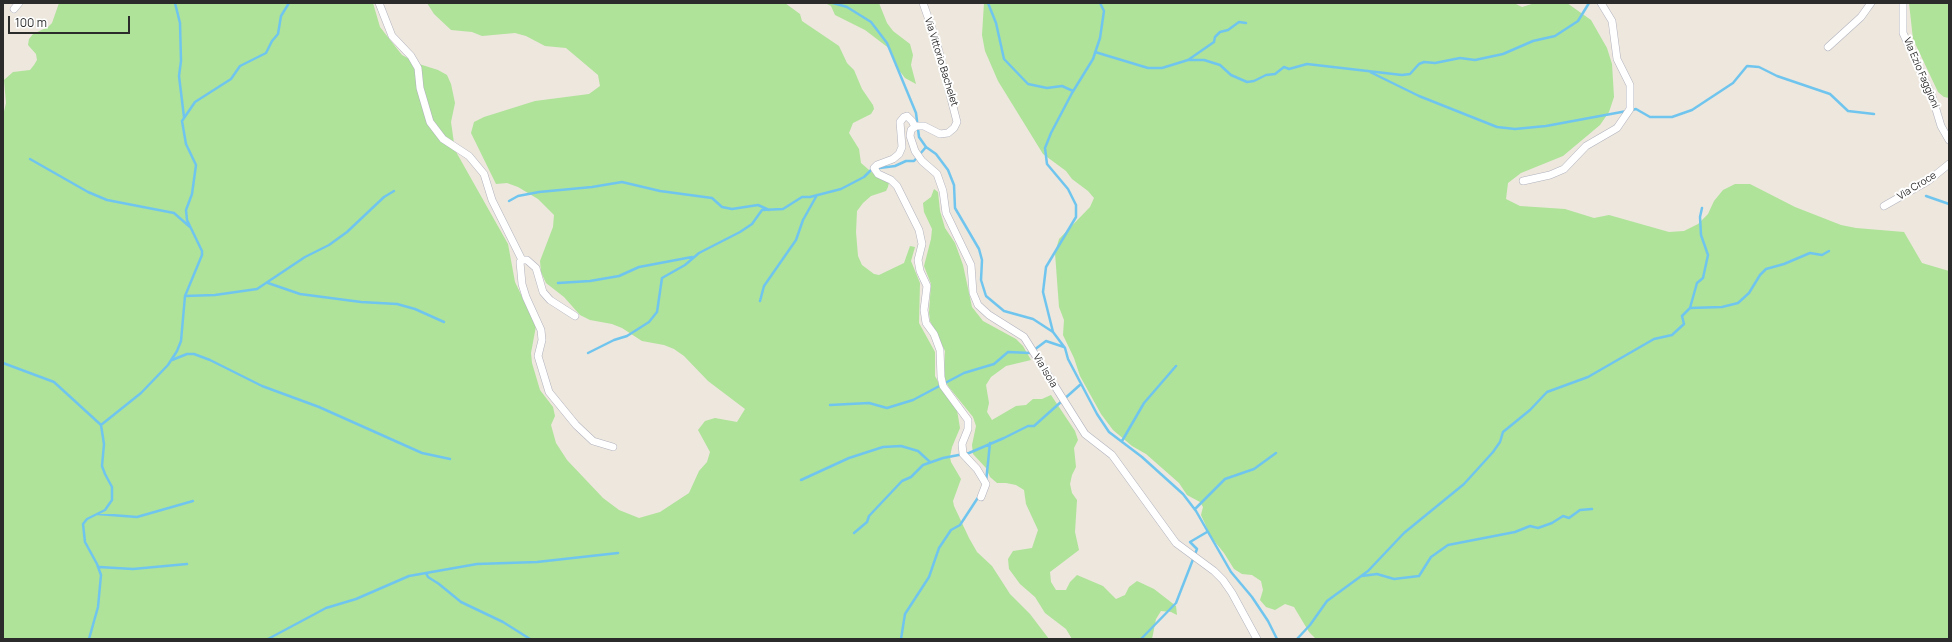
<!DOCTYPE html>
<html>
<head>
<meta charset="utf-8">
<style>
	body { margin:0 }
	#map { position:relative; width:1952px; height:642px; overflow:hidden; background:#ede7dd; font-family:Manrope,sans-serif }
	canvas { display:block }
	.frame { position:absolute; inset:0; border:4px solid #2b2b2b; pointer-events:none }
	.scale { position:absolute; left:8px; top:16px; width:122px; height:18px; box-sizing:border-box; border:2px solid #2b2b2b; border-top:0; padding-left:5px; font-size:12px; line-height:14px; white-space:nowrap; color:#2b2b2b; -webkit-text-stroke:3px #fff; paint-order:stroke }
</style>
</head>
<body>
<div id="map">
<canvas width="1952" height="642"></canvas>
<div class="frame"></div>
<div class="scale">100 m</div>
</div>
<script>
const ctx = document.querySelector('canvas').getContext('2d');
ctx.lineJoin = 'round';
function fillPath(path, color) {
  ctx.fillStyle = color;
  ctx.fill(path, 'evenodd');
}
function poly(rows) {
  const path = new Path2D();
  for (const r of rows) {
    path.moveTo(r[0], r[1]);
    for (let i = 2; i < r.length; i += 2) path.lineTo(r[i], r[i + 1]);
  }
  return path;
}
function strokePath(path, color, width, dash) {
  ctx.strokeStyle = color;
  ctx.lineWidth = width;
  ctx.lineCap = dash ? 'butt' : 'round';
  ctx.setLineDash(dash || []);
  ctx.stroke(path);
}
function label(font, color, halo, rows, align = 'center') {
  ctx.font = font + ' Manrope,sans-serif';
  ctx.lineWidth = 4;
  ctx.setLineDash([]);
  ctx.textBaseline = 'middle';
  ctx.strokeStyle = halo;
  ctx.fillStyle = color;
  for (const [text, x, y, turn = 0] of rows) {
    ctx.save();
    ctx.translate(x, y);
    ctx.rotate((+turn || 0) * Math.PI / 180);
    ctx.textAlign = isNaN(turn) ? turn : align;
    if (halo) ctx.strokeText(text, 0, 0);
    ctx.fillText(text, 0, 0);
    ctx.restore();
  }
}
fillPath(poly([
	[59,3,373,3,380,27,402,55,419,64,438,70,447,75,451,84,455,103,451,122,455,150,508,244,515,282,536,326,531,353,532,363,540,390,553,407,555,416,551,425,556,443,567,460,603,498,619,510,639,518,660,512,689,493,699,471,707,462,710,452,698,430,705,421,715,418,737,422,745,409,708,381,684,356,674,349,664,345,642,341,622,328,612,324,590,320,580,315,564,297,546,283,541,272,540,261,553,227,554,215,538,199,518,187,507,183,496,184,471,133,474,122,484,117,535,101,589,94,600,86,598,75,566,48,545,46,526,36,515,33,482,36,472,32,451,30,434,14,427,3,785,3,800,14,802,21,839,46,847,63,854,70,862,89,873,105,874,109,871,114,853,123,849,133,859,149,861,163,876,176,889,182,888,187,886,191,871,196,863,203,857,211,856,232,858,256,862,265,874,274,879,275,904,263,910,246,915,247,911,261,920,283,919,323,935,352,935,376,942,389,957,410,960,428,952,447,950,457,951,462,961,479,953,501,954,506,969,538,977,552,992,566,1010,594,1030,614,1049,639,3,639,3,116,6,103,4,80,13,72,30,70,34,65,37,60,36,54,28,45,29,39,33,34,48,27,52,23],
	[825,3,879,3,887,23,893,31,910,44,913,55,911,65,916,84,905,78,898,69,890,49,865,30,835,15,831,6],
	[984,3,1514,3,1522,7,1535,3,1567,3,1591,20,1607,48,1612,64,1614,97,1609,112,1600,125,1563,156,1521,173,1508,183,1506,199,1520,206,1565,209,1594,218,1609,215,1669,232,1684,231,1698,224,1708,214,1714,201,1723,190,1735,184,1750,184,1795,207,1841,225,1856,228,1904,232,1922,263,1949,271,1949,639,1316,639,1309,632,1294,607,1285,604,1275,610,1266,607,1260,600,1263,590,1261,581,1252,575,1242,574,1234,569,1224,553,1211,537,1201,515,1203,507,1200,502,1187,495,1179,483,1146,454,1132,446,1113,430,1101,414,1080,376,1074,358,1063,335,1064,320,1059,307,1055,253,1059,239,1090,207,1094,198,1088,191,1072,179,1066,171,1043,154,998,81,985,51,982,35],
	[1909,3,1949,3,1949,98,1944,97,1938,92,1913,39],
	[934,189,938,192,940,211,945,228,955,243,963,265,972,307,983,321,1016,339,1023,346,1031,360,1006,366,991,377,986,385,989,403,987,412,992,420,1016,406,1026,405,1033,399,1042,399,1051,395,1075,431,1078,440,1074,448,1076,467,1072,475,1070,484,1072,493,1077,500,1075,532,1079,550,1050,572,1051,582,1056,590,1066,590,1070,582,1077,575,1103,586,1116,599,1125,595,1129,587,1137,581,1154,589,1176,606,1177,615,1171,612,1161,611,1156,619,1152,639,1072,639,1066,629,1045,613,1035,597,1020,584,1009,569,1008,559,1013,551,1032,548,1038,530,1026,504,1024,490,1016,485,1006,483,997,483,990,477,986,468,973,454,972,445,976,426,973,417,948,386,944,377,945,351,930,321,929,312,931,284,924,266,931,239,932,229,924,212,923,203,931,197]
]), '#aee399');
strokePath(poly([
	[175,3,180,23,181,61,179,76,184,117],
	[833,3,847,7,871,22,887,43,916,113,919,137,926,147,936,154,948,170,954,185,955,208,979,249,982,260,981,280,986,296,1004,311,1033,319,1053,332],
	[988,3,996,23,1004,59,1028,84,1047,88,1062,86,1073,91],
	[1100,3,1104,11,1100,38,1093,59,1072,93,1051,133,1045,148,1047,164,1068,189,1076,205,1076,217,1046,267,1043,292,1053,332,1065,348,1068,359,1097,414,1109,432,1142,457,1183,494,1196,511,1231,572,1252,597,1268,621,1277,639],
	[1095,52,1148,68,1162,68,1188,60,1204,60,1220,65,1231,75,1247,82,1254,81,1266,75,1275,74,1284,67,1289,69,1307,64,1402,75,1410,74,1419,64,1424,62,1435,63,1460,58,1475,60,1503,54,1533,41,1555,36,1578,21,1589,3],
	[1188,60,1214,42,1215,37,1220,32,1228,30,1239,22,1246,23],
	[1368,71,1419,96,1497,127,1515,129,1546,126,1627,111],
	[1632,110,1636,109,1650,117,1672,117,1692,110,1733,83,1747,66,1759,67,1777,76,1830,94,1848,111,1874,114],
	[30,159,88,192,107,200,174,213,190,227],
	[1926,196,1949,204],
	[509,201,518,196,539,192,592,187,622,182,660,191,712,198,722,207,732,209,758,205,769,210],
	[268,283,300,294,361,302,397,304,415,309,444,322],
	[558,283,590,281,619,276,639,267,692,257],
	[185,296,215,295,257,289,305,257,329,245,347,232,384,197,394,191],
	[760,301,764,286,796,240,803,220,817,195],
	[1690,308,1697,283,1703,278,1708,255,1701,235,1700,217,1702,208],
	[588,353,614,340,627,336,649,322,657,312,662,278,685,265,699,253,740,232,752,224,762,210,783,209,802,197,810,197,841,189,864,177,872,169,895,166,906,161,914,161,926,147],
	[172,360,187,354,194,354,210,360,262,386,319,407,422,453,450,459],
	[3,363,54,382,101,425,104,444,102,466,105,474,112,487,112,500,105,510,87,519,83,524,85,542,97,564,101,575,98,607,89,639],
	[830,405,869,403,887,408,913,400,964,373,994,364,1008,352,1030,353,1046,341,1064,347],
	[101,425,141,393,168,365,177,351,181,341,185,296,202,255,202,251,187,220,186,210,192,194,196,165,186,144,182,121,195,102,231,79,240,66,266,53,272,41,278,34,281,16,289,3],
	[1122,441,1144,403,1176,366],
	[801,480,849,458,883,447,901,446,918,451,930,462],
	[986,482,990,443],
	[1195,509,1225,479,1254,469,1276,453],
	[98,514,137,517,193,501],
	[854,533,867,522,869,516,902,481,911,477,923,465,943,458,969,453,1004,438,1028,426,1034,426,1081,384],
	[99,567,133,569,187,564],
	[426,573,428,577,439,584,461,602,503,622,530,639],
	[1362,576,1377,574,1394,579,1419,576,1431,557,1448,545,1515,532,1530,526,1538,528,1552,523,1563,516,1569,518,1580,510,1592,509],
	[268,639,326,608,356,599,409,576,477,564,537,562,618,553],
	[901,639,905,614,929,577,939,548,951,530,960,525,979,496],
	[1141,639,1176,603,1197,549,1190,542,1207,532],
	[1297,639,1310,625,1327,601,1368,571,1404,533,1464,484,1493,452,1500,442,1503,432,1530,410,1547,392,1588,377,1654,339,1672,335,1684,324,1682,316,1690,308,1722,307,1738,303,1749,293,1760,275,1766,269,1784,264,1810,253,1822,255,1829,251]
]), '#70c5ef', 2.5);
const minor = poly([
	[379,3,392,36,411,56,418,68,420,88,430,122,443,139,469,156,484,174,492,200,522,260,520,262,522,284,526,297,541,330,542,340,538,356,549,392,576,425,593,441,613,447],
	[923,3,936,40,957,122,954,128,948,133,940,134,924,126,916,126,911,130,910,136,915,151,922,161,937,174,943,191,946,213,971,265,973,293,978,305,989,315,1024,337,1085,434,1112,455,1176,543,1214,571,1223,580,1232,593,1257,639],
	[1903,3,1903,33,1932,96,1941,126,1949,140],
	[14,9,19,3],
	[1828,47,1861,17,1871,3],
	[915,127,912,121,907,116,904,117,900,122,902,147,899,154,893,159,877,165,874,168,878,174,891,180,897,186,919,230,922,244,918,260,920,271,927,286,924,310,926,323,934,334,940,350,941,377,943,386,968,420,968,429,962,444,963,454,977,469,986,484,981,497],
	[1523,181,1550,175,1564,169,1586,146,1617,128,1630,109,1630,85,1617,59,1612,21,1601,3],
	[1884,206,1928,181,1949,164],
	[522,260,527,260,536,268,543,292,550,300,575,316]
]);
strokePath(minor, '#b1b2be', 8);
strokePath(minor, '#fff', 7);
label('10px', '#2b2b2b', '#fff', [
	["Via Vittorio Bachelet",941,62,73],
	["Via Ezio Faggioni",1921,73,67],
	["Via Croce",1917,186,-32],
	["Via Isola",1045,371,59]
]);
</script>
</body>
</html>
